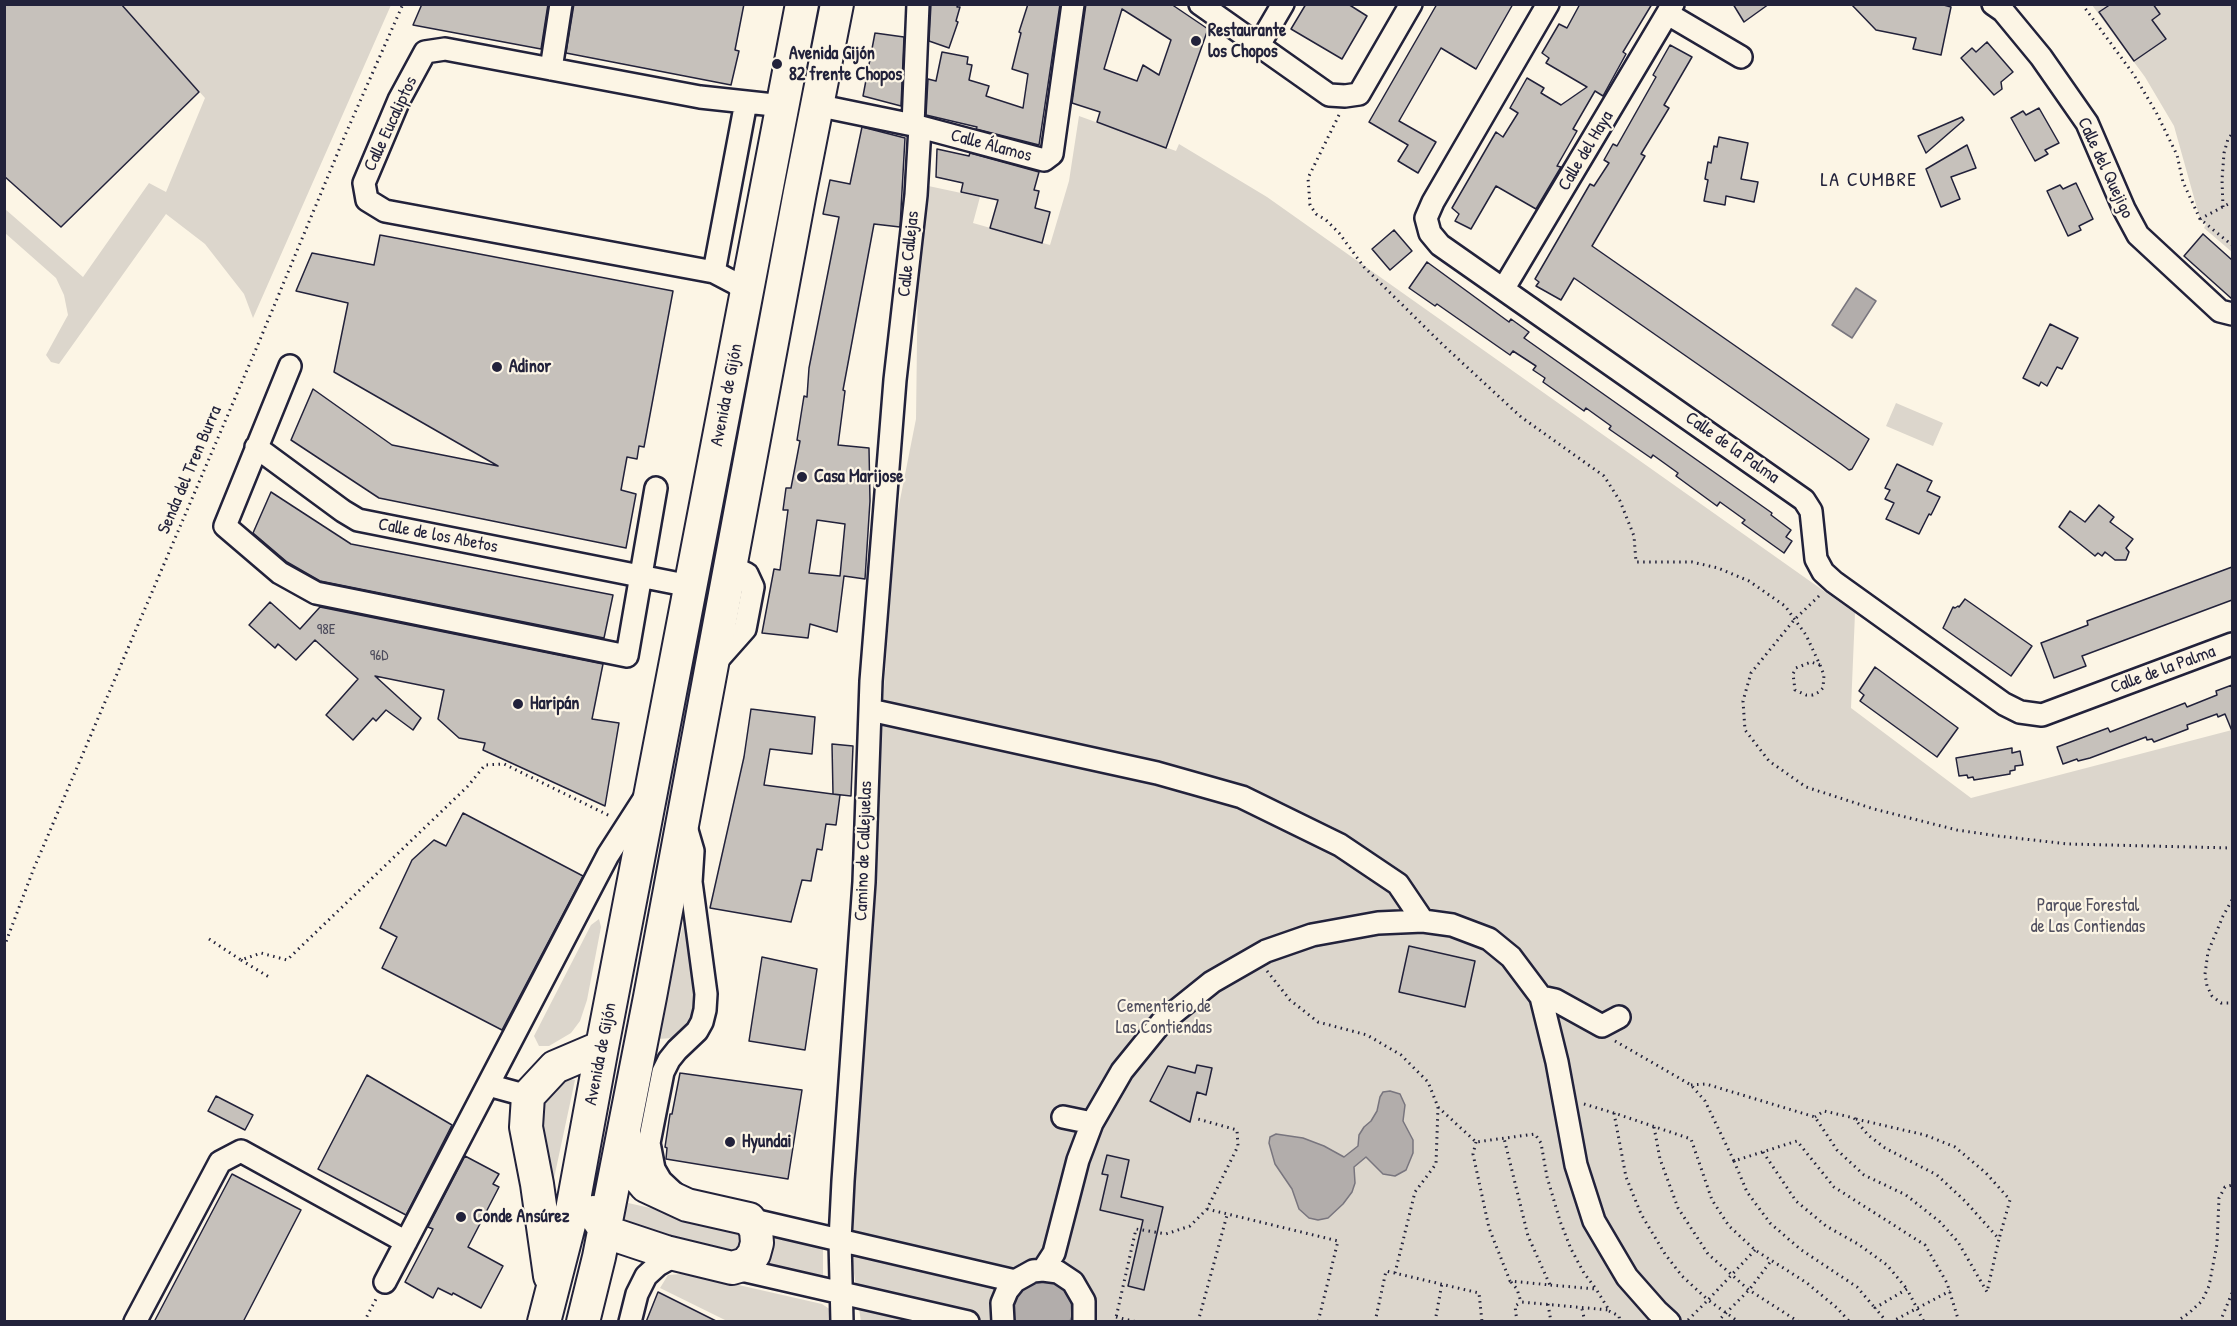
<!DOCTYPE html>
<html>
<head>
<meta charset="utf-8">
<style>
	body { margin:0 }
	#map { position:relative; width:2237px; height:1326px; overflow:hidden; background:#fcf5e5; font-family:"Patrick Hand",sans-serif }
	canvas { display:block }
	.frame { position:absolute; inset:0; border:6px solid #22223b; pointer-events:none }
</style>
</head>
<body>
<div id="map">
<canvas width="2237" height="1326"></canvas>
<div class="frame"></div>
</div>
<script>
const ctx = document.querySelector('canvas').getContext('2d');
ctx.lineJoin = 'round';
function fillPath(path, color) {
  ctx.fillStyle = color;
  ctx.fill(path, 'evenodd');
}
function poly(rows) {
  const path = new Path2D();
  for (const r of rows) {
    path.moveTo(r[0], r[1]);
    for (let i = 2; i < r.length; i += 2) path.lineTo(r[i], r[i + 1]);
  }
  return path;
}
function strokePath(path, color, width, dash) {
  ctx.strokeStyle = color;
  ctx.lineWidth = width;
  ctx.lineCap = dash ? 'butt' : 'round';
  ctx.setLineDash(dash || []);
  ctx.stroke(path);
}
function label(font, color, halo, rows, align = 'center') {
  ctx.font = font + ' "Patrick Hand",sans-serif';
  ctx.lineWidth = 4.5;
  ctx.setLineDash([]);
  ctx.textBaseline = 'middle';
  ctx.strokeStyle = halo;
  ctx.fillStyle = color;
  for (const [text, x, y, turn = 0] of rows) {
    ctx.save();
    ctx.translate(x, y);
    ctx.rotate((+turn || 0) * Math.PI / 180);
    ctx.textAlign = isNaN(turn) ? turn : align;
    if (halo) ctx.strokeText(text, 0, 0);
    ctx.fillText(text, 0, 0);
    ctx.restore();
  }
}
fillPath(poly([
	[121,5,391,5,253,318,244,294,205,244,166,214,59,364,51,362,46,355,68,315,64,295,56,278,5,233,5,209,83,277,149,183,166,192,205,98],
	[811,5,827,5,816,65,799,67],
	[2092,5,2232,5,2232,252,2204,228,2206,224,2200,219,2174,126,2145,77],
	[810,88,673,810,664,803,797,89],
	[1079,116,1176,151,1179,144,1267,197,1855,613,1851,708,1971,798,2232,730,2232,1321,861,1322,853,1266,857,1027,876,800,896,520,916,419,919,184,980,197,973,223,1050,245,1069,181],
	[1896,403,1943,423,1933,446,1886,426],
	[599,919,601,927,587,1000,580,1021,571,1033,549,1046,539,1046,534,1036,591,925],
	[684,920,700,1006,684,1032,673,1038,658,1039],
	[567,1078,575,1080,553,1183,540,1109,549,1090],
	[628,1203,736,1227,742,1237,742,1245,736,1253,620,1231],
	[771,1233,823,1245,823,1278,767,1263],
	[681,1274,699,1276,822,1304,831,1310,831,1321,727,1321,660,1288,668,1275]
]), '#dcd6cc');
const water = poly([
	[1856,288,1876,301,1852,338,1832,325,1856,288],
	[1390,1091,1400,1094,1405,1105,1403,1121,1413,1140,1413,1153,1406,1170,1395,1176,1383,1174,1366,1157,1354,1167,1355,1183,1352,1192,1343,1204,1328,1218,1318,1220,1309,1218,1299,1209,1292,1189,1275,1164,1269,1143,1270,1137,1276,1134,1303,1138,1324,1146,1344,1157,1358,1146,1359,1135,1364,1127,1371,1121,1377,1111,1380,1097,1383,1092,1390,1091],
	[1043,1281,1056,1284,1064,1290,1071,1301,1072,1316,1070,1321,1013,1321,1012,1304,1017,1294,1032,1282,1043,1281]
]);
fillPath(water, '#b2adab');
strokePath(water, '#78757e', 1.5);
const building = poly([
	[4,4,121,4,199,92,61,227,4,176,4,4],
	[422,4,548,4,541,49,413,25,422,4],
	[574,4,744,4,735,50,739,51,731,85,566,53,574,4],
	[931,4,958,4,957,7,960,7,956,21,958,22,949,48,929,41,931,4],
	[1028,4,1060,4,1039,145,976,129,977,127,926,115,928,79,936,81,942,52,968,57,967,64,972,65,969,80,989,86,986,96,1023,108,1028,74,1012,69,1021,33,1019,32,1028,4],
	[1086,4,1171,4,1208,29,1166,148,1097,122,1100,112,1072,103,1086,4],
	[1122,9,1171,40,1159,75,1143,65,1137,81,1104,69,1122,9],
	[1306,4,1348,4,1367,16,1342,59,1291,29,1306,4],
	[1437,4,1513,4,1476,69,1441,48,1399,121,1436,142,1418,173,1398,161,1408,145,1369,122,1437,4],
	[1580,4,1652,4,1623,52,1626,54,1603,96,1595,91,1573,129,1577,131,1557,166,1561,167,1536,209,1496,186,1471,229,1455,221,1459,214,1452,208,1496,132,1503,137,1518,113,1510,108,1527,78,1544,88,1541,93,1561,105,1587,87,1546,63,1549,58,1542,53,1559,24,1567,28,1580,4],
	[1733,4,1769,4,1744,22,1733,4],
	[1851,4,1940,4,1951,7,1941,55,1913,49,1916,38,1876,30,1851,4],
	[2111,4,2153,4,2160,14,2152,20,2166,39,2134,61,2099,12,2111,4],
	[875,33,904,37,901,106,863,96,875,33],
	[1987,42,2013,72,2001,82,2002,89,1994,95,1961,58,1972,48,1976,52,1987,42],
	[1670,45,1692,57,1664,105,1669,108,1641,154,1645,156,1592,246,1869,439,1852,469,1849,470,1841,464,1574,278,1561,300,1536,286,1539,282,1535,279,1590,184,1594,186,1609,163,1604,160,1613,144,1617,146,1656,77,1653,75,1670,45],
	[2039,108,2059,143,2045,150,2048,154,2035,161,2011,118,2023,111,2026,115,2039,108],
	[1962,117,1964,120,1926,153,1918,136,1962,117],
	[862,127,905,138,900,227,874,224,843,390,845,391,838,445,869,448,870,501,865,579,844,576,837,632,810,624,808,638,762,633,774,569,780,570,788,510,783,510,786,488,791,488,800,441,797,440,804,396,807,397,809,368,839,217,823,214,830,180,850,184,862,127],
	[817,520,845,524,840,576,809,573,817,520],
	[1719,137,1748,143,1741,179,1758,182,1754,202,1726,196,1725,205,1704,201,1708,180,1705,179,1708,162,1711,163,1714,146,1717,147,1719,137],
	[1967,145,1976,168,1951,177,1960,199,1941,207,1926,169,1967,145],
	[937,149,969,156,970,153,1039,172,1034,190,1039,191,1035,208,1050,212,1042,243,990,228,998,200,961,192,963,183,936,177,937,149],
	[2076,183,2093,219,2079,226,2081,230,2068,236,2047,191,2060,185,2063,189,2076,183],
	[1394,230,1412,251,1390,270,1372,249,1394,230],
	[2203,234,2232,260,2232,299,2184,256,2203,234],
	[380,235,673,291,644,447,639,446,637,459,627,457,621,490,636,494,626,548,379,498,291,440,313,389,392,445,498,466,334,372,348,303,296,291,312,253,374,265,380,235],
	[1427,262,1509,322,1511,319,1529,332,1524,338,1772,513,1771,515,1791,530,1786,537,1792,541,1784,553,1742,523,1745,520,1720,502,1717,506,1676,476,1678,473,1653,455,1651,458,1609,429,1611,426,1586,408,1584,411,1543,382,1545,378,1533,370,1536,366,1513,351,1510,355,1437,304,1435,306,1409,288,1427,262],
	[2050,324,2078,338,2062,369,2057,367,2047,386,2041,382,2039,386,2023,378,2050,324],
	[1897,464,1932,481,1927,491,1940,497,1931,515,1929,514,1919,534,1886,519,1894,503,1885,499,1890,490,1885,488,1897,464],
	[271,492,351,544,613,595,604,638,320,581,287,562,253,533,271,492],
	[2099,505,2114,517,2110,522,2133,539,2126,548,2129,552,2126,560,2115,560,2105,552,2102,556,2098,553,2095,556,2059,527,2070,511,2085,522,2099,505],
	[2232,567,2232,600,2082,656,2086,666,2054,678,2041,643,2088,625,2087,621,2232,567],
	[1965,599,2032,646,2011,676,1943,628,1953,607,1955,608,1958,606,1959,607,1965,599],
	[270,602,300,629,320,607,603,664,592,719,619,723,605,806,483,750,485,743,459,738,438,719,444,690,375,676,421,718,413,730,386,710,376,721,373,718,353,740,326,715,358,679,315,640,296,660,278,644,275,648,249,625,270,602],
	[1875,667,1958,728,1937,757,1860,701,1864,695,1859,691,1875,667],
	[2232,685,2232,731,2225,714,2218,717,2217,714,2187,725,2188,729,2154,742,2152,739,2147,740,2146,737,2090,758,2078,761,2077,759,2063,764,2057,747,2108,728,2110,732,2185,703,2187,707,2217,695,2216,691,2232,685],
	[751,709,815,717,812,754,770,749,764,785,840,795,836,825,826,824,822,850,817,849,811,881,802,880,791,922,710,908,744,757,751,709],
	[832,744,853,746,851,796,833,794,832,744],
	[2012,748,2012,753,2020,751,2023,765,2015,766,2015,770,2010,771,2010,774,1974,780,1973,777,1968,778,1967,775,1959,776,1956,758,2012,748],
	[463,813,583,876,502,1030,382,968,397,937,380,928,412,860,434,840,446,846,463,813],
	[1409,946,1475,961,1465,1007,1399,992,1409,946],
	[762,957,817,969,805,1050,749,1041,762,957],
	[1197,1065,1212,1068,1206,1095,1197,1092,1190,1122,1150,1101,1168,1066,1195,1073,1197,1065],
	[680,1073,802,1090,788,1179,666,1159,667,1148,665,1147,670,1114,672,1114,680,1073],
	[367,1075,452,1125,406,1215,318,1169,367,1075],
	[216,1096,253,1115,245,1130,208,1111,216,1096],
	[1107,1155,1129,1160,1121,1197,1163,1207,1144,1290,1128,1286,1143,1220,1100,1210,1108,1175,1102,1174,1107,1155],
	[465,1156,499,1174,493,1184,499,1187,468,1247,503,1266,481,1308,453,1293,452,1295,438,1288,433,1298,405,1282,433,1229,428,1227,465,1156],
	[232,1174,301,1210,243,1322,154,1322,232,1174],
	[658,1292,718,1322,646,1322,658,1292]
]);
fillPath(building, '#c6c1bb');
strokePath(building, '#22223b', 1.5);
const minor = poly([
	[1200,4,1329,95,1345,96,1359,94,1411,4],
	[1548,4,1433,202,1426,218,1430,233,1440,245,1804,500,1811,511,1816,559,1823,572,1834,582,2004,704,2020,712,2042,715,2232,644],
	[1993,4,2003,11,2041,57,2087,123,2124,209,2138,235,2220,311,2232,314],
	[1668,14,1741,57],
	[1259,45,1283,4],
	[551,69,561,4],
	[816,105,913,125,1044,160,1052,154,1073,4],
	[913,125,918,4],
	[714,272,746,102],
	[1504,288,1673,4],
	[747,293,735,283,714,272,385,211,367,200,364,183,399,100,425,52,445,49,700,97,783,106],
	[290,366,225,526,280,573,316,593,627,656,656,488],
	[256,447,343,511,358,520,690,586],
	[714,664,745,629,753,587,747,574,730,566],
	[870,710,1157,773,1242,797,1340,845,1398,884,1423,921],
	[1541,997,1555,1000,1602,1026,1619,1017],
	[488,1085,528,1096],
	[1063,1117,1092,1123],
	[676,1195,661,1181,654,1169,649,1143,663,1072,669,1060,677,1050,697,1031,702,1022,705,1010,706,994,691,882,693,851,686,827],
	[749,1219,1015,1281],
	[733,1268,968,1322],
	[1043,1270,1054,1253,1078,1160,1092,1123,1122,1071,1161,1023,1212,982,1266,951,1312,935,1378,923,1423,921,1452,925,1489,939,1511,957,1541,997,1557,1062,1576,1165,1594,1221,1627,1277,1657,1311,1669,1322],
	[385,1282,608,855,644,799],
	[135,1322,220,1162,241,1151,406,1242],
	[630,1322,637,1294,646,1276,658,1265,676,1255],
	[842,1322,840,1240,843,1181,864,882,871,681,895,380,916,195,920,127],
	[1003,1322,1002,1303,1007,1291,1015,1281,1033,1271,1043,1270,1058,1272,1073,1282,1084,1301,1084,1322]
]);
const highway = poly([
	[593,1212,604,1228,615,1235,666,1252,732,1268,746,1264,754,1254,757,1243,756,1230,749,1219,687,1205,646,1186,636,1174,629,1160,625,1137],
	[550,1276,537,1184,526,1127,528,1096,555,1067,602,1047],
	[544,1322,570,1221,602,1047,802,4],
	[583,1322,599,1257,650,997,800,192,837,4]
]);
strokePath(minor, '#22223b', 26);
strokePath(highway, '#22223b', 36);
strokePath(poly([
	[2082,4,2134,75,2156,112,2177,155,2183,182,2200,219,2232,245],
	[1339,115,1308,178,1310,205,1316,214,1326,220,1339,233,1364,267,1442,344,1521,417,1604,476,1620,501,1634,536,1636,562,1692,562,1718,568,1749,581,1785,606,1806,635,1820,665,1824,675,1823,688,1819,692,1813,695,1806,695,1795,690,1793,674,1796,668,1811,662,1820,665],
	[2223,207,2222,180,2224,153,2228,139,2232,134],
	[2200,219,2232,202],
	[1819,596,1794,620,1751,673,1743,701,1745,730,1769,761,1806,787,1874,809,1957,830,1998,836,2068,844,2232,848],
	[2232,900,2223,916,2208,952,2205,974,2207,986,2212,996,2221,1003,2232,1003],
	[209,939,241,960,261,953,287,960,468,786,485,765,504,764,610,816],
	[4,947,34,868,259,342,346,133,403,4],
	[241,960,269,977],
	[1267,971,1290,1000,1318,1022,1367,1035,1401,1055,1428,1082,1438,1107,1436,1164,1415,1192,1395,1273],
	[1615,1041,1691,1085,1705,1101,1734,1161,1797,1141,1834,1187,1925,1245,1947,1283,1959,1322],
	[1691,1085,1706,1084,1815,1117,1837,1150,1864,1175,1906,1195,1940,1222,1958,1242,1987,1292,1999,1239,1965,1201,1937,1175,1885,1148,1868,1135,1854,1118,1824,1111,1815,1117],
	[1584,1104,1614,1113],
	[1438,1107,1476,1142,1535,1134,1541,1143,1547,1177,1560,1221,1571,1249,1584,1273,1596,1289],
	[1856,1119,1925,1135,1955,1147,1986,1173,2010,1200,1999,1239],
	[1654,1127,1660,1159,1678,1208,1708,1254,1749,1290,1799,1322],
	[1476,1142,1473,1154,1489,1228,1510,1281,1550,1285,1528,1236,1504,1138],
	[1763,1152,1796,1201,1826,1226,1858,1244,1887,1265,1907,1289],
	[1734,1161,1747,1192,1770,1223,1800,1249,1857,1287,1875,1308],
	[1207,1209,1338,1241,1318,1322],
	[1755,1250,1708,1300,1682,1276,1665,1254,1641,1214,1626,1177,1614,1113,1691,1139,1712,1200,1729,1226,1755,1250,1807,1283,1837,1308,1850,1322],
	[1511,1282,1517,1289,1521,1302,1609,1310,1596,1289,1550,1285],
	[1548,1304,1551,1322],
	[1582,1309,1585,1322],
	[1609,1311,1619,1316,1620,1322],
	[1116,1317,1137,1322],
	[1688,1320,1708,1300,1739,1322],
	[364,1322,376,1299],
	[1115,1322,1136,1229,1166,1234,1190,1226,1207,1209,1238,1146,1237,1130,1198,1119],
	[1198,1322,1227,1215],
	[1375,1322,1386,1271,1479,1293,1482,1322],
	[1435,1322,1442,1283],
	[1517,1322,1515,1306,1521,1302],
	[1717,1322,1749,1290,1771,1261],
	[1887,1322,1875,1308,1907,1289,1924,1322],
	[1891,1322,1950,1291],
	[2176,1322,2189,1313,2202,1301,2209,1286,2217,1244,2219,1198,2225,1187,2232,1185],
	[2220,1322,2232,1293]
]), '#22223b', 3, [1.5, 4.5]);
strokePath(minor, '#fcf5e5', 21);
strokePath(highway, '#fcf5e5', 32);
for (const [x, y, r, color] of [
	[1196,41,6,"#22223b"],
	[777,64,6,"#22223b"],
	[497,367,6,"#22223b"],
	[802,477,6,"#22223b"],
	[518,704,6,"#22223b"],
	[730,1142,6,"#22223b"],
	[461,1217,6,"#22223b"]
]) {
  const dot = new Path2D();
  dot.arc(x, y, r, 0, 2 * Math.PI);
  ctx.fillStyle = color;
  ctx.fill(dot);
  strokePath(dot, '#fcf5e5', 2);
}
label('15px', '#4b4a5b', null, [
	["98E",326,630],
	["96D",379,656]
]);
label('bold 18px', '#22223b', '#fcf5e5', [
	["Restaurante",1208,31],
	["los Chopos",1208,52],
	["Avenida Gijón",789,54],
	["82 frente Chopos",789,75],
	["Adinor",509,367],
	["Casa Marijose",814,477],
	["Haripán",530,704],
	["Hyundai",742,1142],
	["Conde Ansúrez",473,1217]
], 'left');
label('18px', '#22223b', '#fcf5e5', [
	["Calle Eucaliptos",391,124,-65],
	["Calle Álamos",991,146,15],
	["Calle del Haya",1586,151,-59],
	["Calle del Quejigo",2105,168,65],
	["Calle Callejas",909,254,-84],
	["Avenida de Gijón",727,395,-79],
	["Calle de la Palma",1732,448,35],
	["Senda del Tren Burra",190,470,-67],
	["Calle de los Abetos",438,536,11],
	["Calle de la Palma",2163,670,-20],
	["Camino de Callejuelas",864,851,-88],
	["Avenida de Gijón",601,1054,-79]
]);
label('18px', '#504f5f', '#fcf5e5', [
	["Parque Forestal",2088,906],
	["de Las Contiendas",2088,927],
	["Cementerio de",1164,1007],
	["Las Contiendas",1164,1028]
]);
ctx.letterSpacing = '1.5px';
label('20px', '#22223b', '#fcf5e5', [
	["LA CUMBRE",1869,181]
]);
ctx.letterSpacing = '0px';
</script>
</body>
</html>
